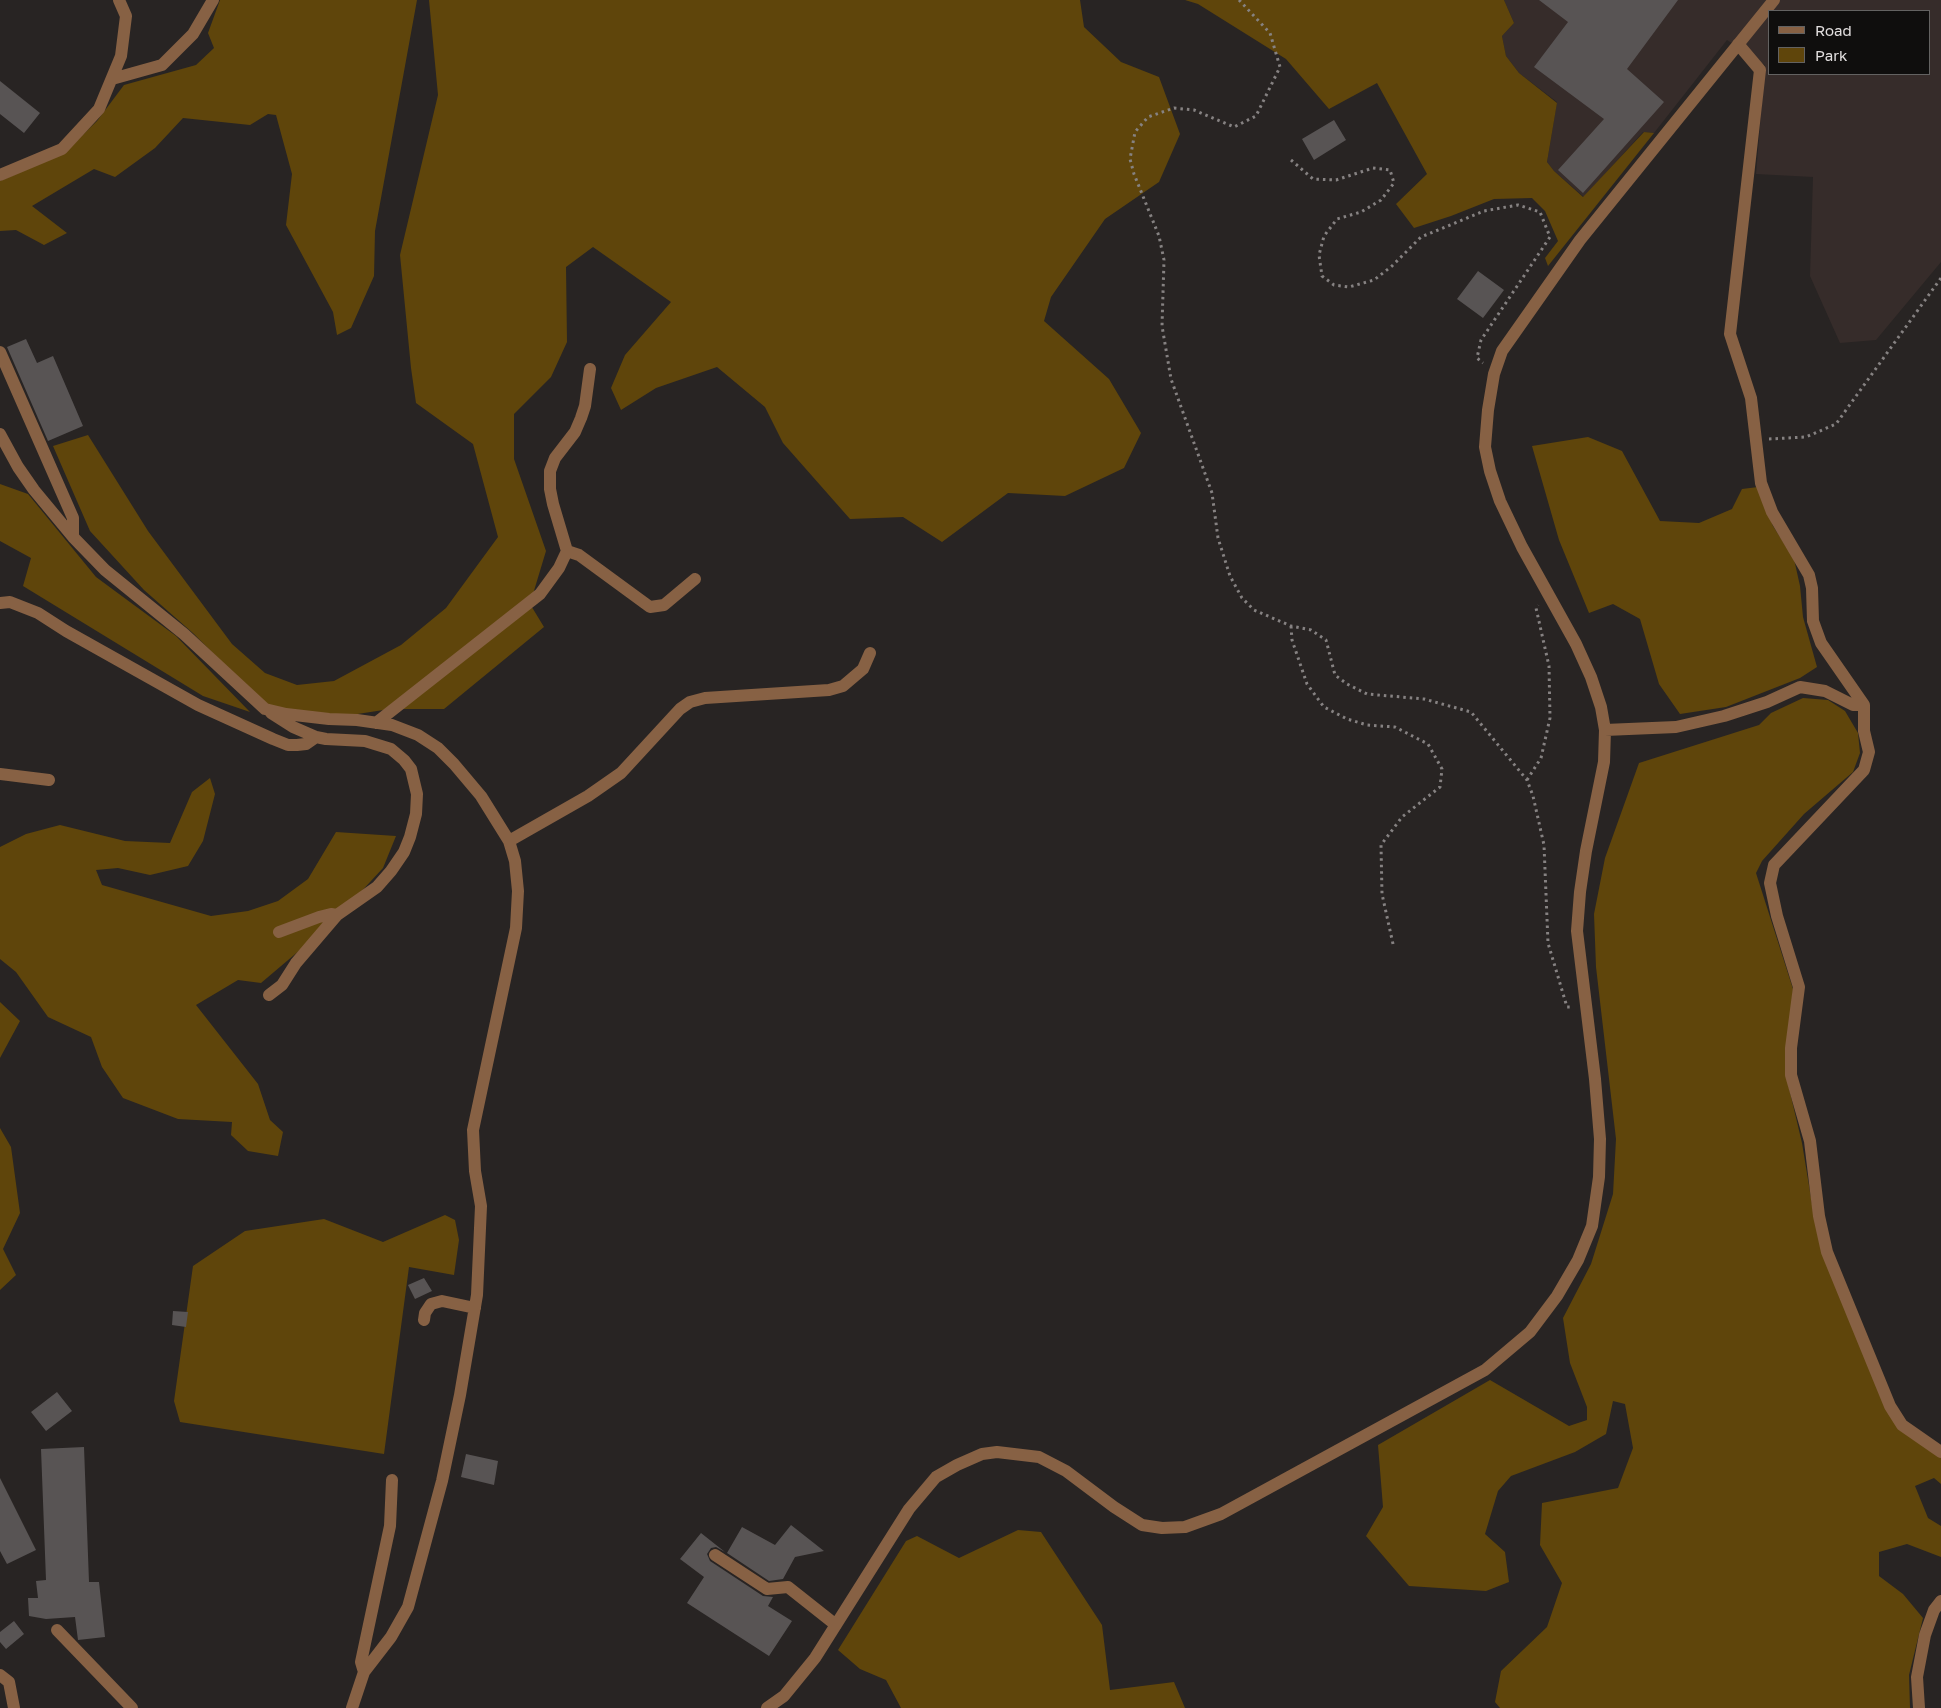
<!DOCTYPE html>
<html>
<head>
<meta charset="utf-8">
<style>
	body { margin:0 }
	#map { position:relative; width:1941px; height:1708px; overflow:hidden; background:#282423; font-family:"Golos Text",sans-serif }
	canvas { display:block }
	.legend { position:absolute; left:1768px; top:10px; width:162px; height:65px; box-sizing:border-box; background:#0f0e0d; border:1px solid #636261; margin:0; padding:6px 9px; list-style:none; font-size:15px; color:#e2dfdf }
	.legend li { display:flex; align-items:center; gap:10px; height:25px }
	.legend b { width:25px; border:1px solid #636261 }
</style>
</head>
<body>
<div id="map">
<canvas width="1941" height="1708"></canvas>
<ul class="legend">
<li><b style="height:6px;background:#876144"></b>Road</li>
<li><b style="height:14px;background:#5f450b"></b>Park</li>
</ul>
</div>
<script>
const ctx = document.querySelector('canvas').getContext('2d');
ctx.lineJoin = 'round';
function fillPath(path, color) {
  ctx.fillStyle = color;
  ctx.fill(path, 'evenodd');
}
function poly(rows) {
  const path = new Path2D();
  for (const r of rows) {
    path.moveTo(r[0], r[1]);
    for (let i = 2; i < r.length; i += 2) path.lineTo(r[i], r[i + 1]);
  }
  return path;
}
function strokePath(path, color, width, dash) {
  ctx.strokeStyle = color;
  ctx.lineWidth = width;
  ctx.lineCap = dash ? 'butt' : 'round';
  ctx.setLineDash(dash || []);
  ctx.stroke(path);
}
fillPath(poly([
	[1504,0,1941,0,1941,262,1876,340,1840,343,1810,276,1813,177,1756,174,1765,65,1727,40,1654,133,1643,132,1584,197,1554,171,1547,162,1557,102,1519,73,1506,56,1502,36,1514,23],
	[1770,11,1930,11,1930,74,1770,74]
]), '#362c2a');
fillPath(poly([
	[220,0,417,0,375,231,374,276,351,328,337,335,333,312,286,225,292,174,276,115,268,114,250,125,183,118,155,148,115,177,94,169,32,206,67,233,44,245,16,230,0,231,0,181,64,153,97,121,124,85,196,65,214,48,208,33],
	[429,0,1080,0,1084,27,1121,62,1159,77,1180,134,1159,182,1105,219,1051,297,1044,321,1109,379,1141,433,1124,468,1065,496,1008,493,942,542,903,517,850,519,783,443,765,407,717,367,656,388,621,410,611,388,625,355,671,302,593,247,566,267,567,342,551,377,514,414,514,459,546,551,530,604,544,627,444,709,390,709,338,717,267,708,194,634,144,590,90,531,53,446,88,435,148,531,232,644,265,673,297,685,334,681,401,645,446,608,498,537,473,444,416,403,411,368,400,255,438,95],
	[1185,0,1504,0,1514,23,1502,36,1506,56,1519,73,1557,103,1547,162,1554,171,1583,197,1644,132,1654,133,1548,266,1545,258,1558,241,1545,211,1532,198,1494,199,1451,216,1414,228,1396,204,1427,174,1377,83,1329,109,1286,59,1198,4],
	[1588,437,1622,451,1660,521,1699,523,1732,509,1742,489,1758,487,1773,526,1794,559,1800,586,1803,617,1817,667,1800,678,1726,707,1680,714,1659,684,1640,619,1613,604,1589,613,1559,540,1532,446],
	[0,484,28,494,96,577,176,636,250,712,203,696,23,586,31,558,0,541],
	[1803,698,1828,700,1845,711,1858,733,1860,753,1853,772,1804,814,1762,861,1756,873,1793,989,1788,1084,1802,1143,1814,1216,1883,1398,1941,1458,1941,1484,1934,1478,1915,1486,1928,1518,1941,1526,1941,1557,1907,1544,1879,1552,1879,1576,1903,1594,1923,1618,1909,1675,1910,1708,1500,1708,1495,1702,1501,1671,1547,1627,1562,1583,1540,1545,1542,1503,1618,1488,1633,1448,1625,1404,1613,1401,1606,1434,1575,1452,1511,1476,1498,1491,1485,1534,1505,1552,1509,1582,1486,1591,1409,1586,1366,1536,1383,1507,1378,1445,1490,1380,1569,1426,1587,1420,1587,1407,1570,1363,1563,1318,1591,1264,1613,1194,1616,1139,1596,967,1594,914,1605,858,1639,763,1759,725,1771,713],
	[210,778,215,794,203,841,188,866,150,875,118,868,96,870,102,885,211,916,248,911,278,901,308,879,336,832,396,836,383,868,333,922,261,983,238,980,196,1005,258,1084,270,1120,283,1132,278,1156,248,1151,231,1135,232,1122,178,1119,123,1098,102,1067,91,1037,48,1017,16,972,0,959,0,847,26,834,60,825,125,841,170,843,192,792],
	[0,1002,20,1021,0,1058],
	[0,1128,11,1147,20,1213,3,1249,16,1275,0,1290],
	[445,1215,455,1220,459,1240,454,1275,409,1267,384,1454,180,1422,174,1401,193,1266,245,1231,324,1219,383,1242],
	[1018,1530,1041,1532,1102,1625,1110,1690,1174,1682,1185,1708,901,1708,886,1680,860,1669,838,1650,906,1541,917,1536,959,1558]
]), '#5f450b');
fillPath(poly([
	[1539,0,1678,0,1627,69,1664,102,1583,193,1558,170,1604,119,1534,67,1568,22],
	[0,81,40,113,24,133,0,114],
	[1334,120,1346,140,1314,160,1302,139],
	[1478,271,1504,290,1483,318,1457,299],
	[26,339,37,363,53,356,83,426,48,441,7,347],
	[424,1278,432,1291,415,1299,408,1285],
	[173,1311,188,1312,186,1327,172,1325],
	[57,1392,72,1411,46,1431,31,1412],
	[84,1447,89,1582,99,1582,105,1637,78,1640,75,1617,46,1619,29,1616,28,1598,38,1598,36,1581,46,1580,41,1449],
	[466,1454,498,1461,494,1485,461,1477],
	[0,1478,36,1550,7,1564,0,1551],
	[791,1525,824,1551,795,1557,783,1579,769,1581,727,1553,742,1527,775,1545],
	[701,1533,725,1552,716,1547,711,1548,707,1554,710,1561,763,1596,773,1597,768,1606,792,1621,769,1656,687,1603,704,1577,680,1559],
	[14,1621,24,1634,6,1649,0,1642,0,1632]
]), '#585454');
strokePath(poly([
	[1239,0,1270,33,1280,67,1256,116,1234,127,1194,110,1174,108,1148,117,1135,132,1130,159,1134,174,1159,236,1164,260,1162,326,1171,379,1212,493,1218,538,1230,576,1242,598,1254,610,1291,626,1311,630,1326,640,1335,675,1347,684,1367,694,1424,699,1471,712,1527,780,1533,796,1544,845,1548,943,1567,1007,1573,1007],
	[1291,160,1313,179,1336,180,1373,168,1390,170,1394,183,1381,200,1361,212,1337,219,1324,236,1319,255,1322,276,1334,285,1349,287,1374,280,1392,266,1421,237,1484,211,1518,205,1540,212,1550,237,1481,340,1477,358,1483,363],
	[1769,439,1806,437,1836,424,1941,278],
	[1291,626,1292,640,1307,684,1324,707,1347,719,1367,725,1395,727,1428,744,1442,769,1440,787,1402,817,1381,845,1382,894,1393,944],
	[1527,780,1541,758,1550,718,1549,666,1536,608,1538,605]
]), '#868282', 3, [2.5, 4]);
strokePath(poly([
	[1738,44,1760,70,1730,334,1751,398,1761,483,1772,512,1809,575,1812,588,1813,621,1821,643,1864,705,1864,731,1869,752,1864,770,1774,865,1770,883,1777,916,1799,987,1791,1048,1791,1075,1810,1141,1819,1216,1827,1252,1890,1406,1902,1425,1941,1452],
	[112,79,162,65,193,34,213,0],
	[0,175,62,149,99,109,121,56,126,16,119,0],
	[0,352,73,518,73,537],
	[0,434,18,467,34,490,73,537,105,570,184,634,265,709,286,714,329,719,357,720,392,725,418,735,438,748,454,764,481,796,509,841,515,861,518,891,516,928,473,1130,475,1171,481,1206,477,1295,460,1395,442,1481,408,1607,391,1637,364,1672,352,1708],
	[567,551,579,555,650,607,664,605,695,579],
	[0,603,10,602,38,613,66,631,198,705,273,739,288,745,297,745,306,744,316,737],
	[376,723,540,594,559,568,567,551,553,504,550,489,550,471,555,458,575,432,581,418,585,406,590,369],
	[1605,730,1676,727,1724,716,1767,702,1800,687,1825,691,1853,705,1864,705],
	[0,774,49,780],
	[509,841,588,796,621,773,680,709,690,702,705,698,829,690,843,686,863,669,870,653],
	[279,932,319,917,331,914,337,915],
	[269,995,282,985,296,963,337,915,377,887,391,871,404,852,410,837,416,814,417,794,411,769,404,760,391,749,365,741,326,739,316,737,293,727,271,713],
	[424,1320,425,1313,431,1304,442,1301,475,1308],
	[715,1555,767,1589,788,1587,836,1625],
	[57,1630,132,1708],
	[364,1672,361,1662,390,1526,392,1480],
	[0,1675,9,1682,14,1708],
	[767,1708,784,1696,815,1658,909,1509,936,1477,957,1465,982,1454,997,1452,1039,1457,1066,1471,1114,1507,1142,1525,1162,1528,1185,1527,1221,1514,1485,1370,1530,1332,1557,1296,1578,1260,1592,1226,1599,1177,1600,1139,1595,1079,1577,931,1580,892,1586,851,1604,762,1605,730,1601,707,1591,677,1576,644,1522,547,1500,501,1490,471,1485,447,1488,410,1494,374,1502,351,1580,240,1774,0],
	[1919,1708,1917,1677,1925,1635,1934,1610,1941,1601]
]), '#876144', 12);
</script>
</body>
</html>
